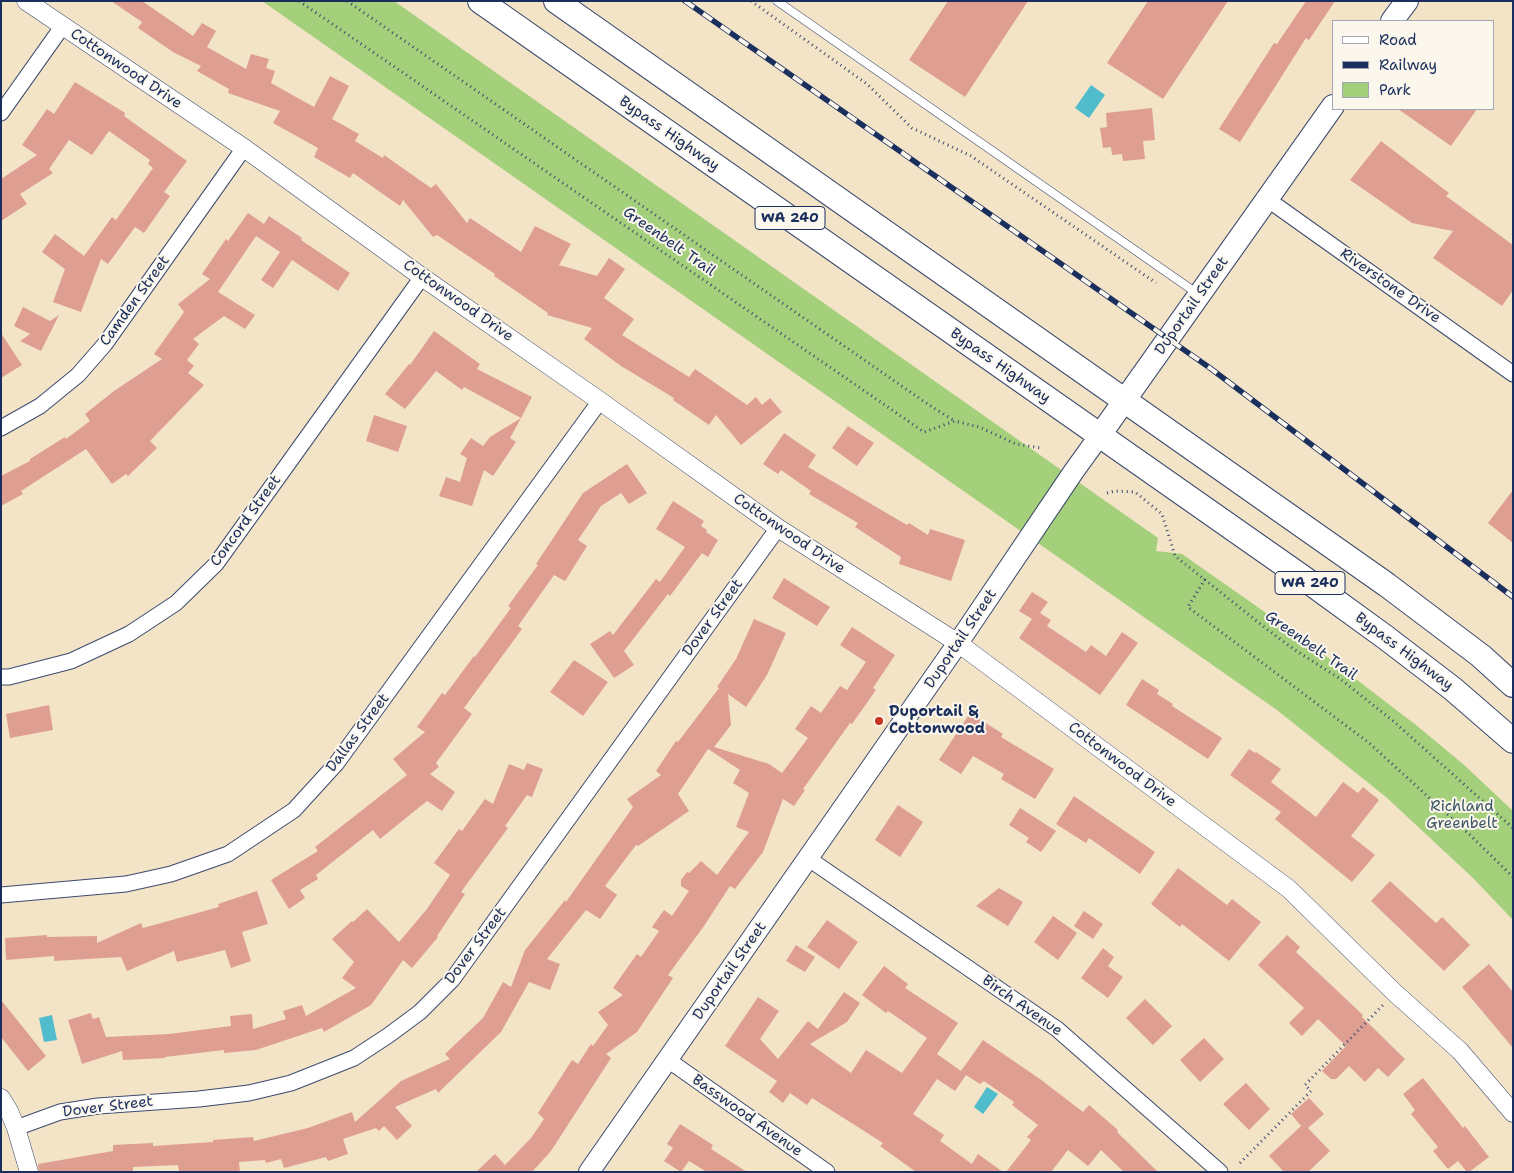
<!DOCTYPE html>
<html>
<head>
<meta charset="utf-8">
<style>
	body { margin:0 }
	#map { position:relative; width:1514px; height:1173px; overflow:hidden; background:#f3e3c7; font-family:"Shantell Sans",sans-serif }
	canvas { display:block }
	.frame { position:absolute; inset:0; border:2px solid #1b2f5e; pointer-events:none }
	.legend { position:absolute; left:1332px; top:20px; width:162px; height:90px; box-sizing:border-box; background:#fbf7ec; border:1px solid #a1a7b3; margin:0; padding:6px 9px; list-style:none; font-size:15px; color:#1b2f5e }
	.legend li { display:flex; align-items:center; gap:10px; height:25px }
	.legend b { width:25px; border:1px solid #a1a7b3 }
</style>
</head>
<body>
<div id="map">
<canvas width="1514" height="1173"></canvas>
<div class="frame"></div>
<ul class="legend">
<li><b style="height:6px;background:#fff"></b>Road</li>
<li><b style="height:6px;background:#1b2f5e"></b>Railway</li>
<li><b style="height:14px;background:#a4cf7b"></b>Park</li>
</ul>
</div>
<script>
const ctx = document.querySelector('canvas').getContext('2d');
ctx.lineJoin = 'round';
function fillPath(path, color) {
  ctx.fillStyle = color;
  ctx.fill(path, 'evenodd');
}
function poly(rows) {
  const path = new Path2D();
  for (const r of rows) {
    path.moveTo(r[0], r[1]);
    for (let i = 2; i < r.length; i += 2) path.lineTo(r[i], r[i + 1]);
  }
  return path;
}
function strokePath(path, color, width, dash) {
  ctx.strokeStyle = color;
  ctx.lineWidth = width;
  ctx.lineCap = dash ? 'butt' : 'round';
  ctx.setLineDash(dash || []);
  ctx.stroke(path);
}
function label(font, color, halo, rows, align = 'center') {
  ctx.font = font + ' "Shantell Sans",sans-serif';
  ctx.lineWidth = 4;
  ctx.setLineDash([]);
  ctx.textBaseline = 'middle';
  ctx.strokeStyle = halo;
  ctx.fillStyle = color;
  for (const [text, x, y, turn = 0] of rows) {
    ctx.save();
    ctx.translate(x, y);
    ctx.rotate((+turn || 0) * Math.PI / 180);
    ctx.textAlign = isNaN(turn) ? turn : align;
    if (halo) ctx.strokeText(text, 0, 0);
    ctx.fillText(text, 0, 0);
    ctx.restore();
  }
}
fillPath(poly([
	[262,1,394,1,1158,538,1156,551,1182,554,1306,641,1416,725,1463,764,1513,811,1513,920,1473,878,1386,797,1277,710]
]), '#a4cf7b');
fillPath(poly([
	[1091,85,1105,95,1089,118,1075,108],
	[52,1015,57,1040,44,1042,39,1018],
	[987,1087,998,1094,983,1114,974,1107]
]), '#51bccc');
fillPath(poly([
	[111,1,142,1,193,36,202,23,216,31,207,47,246,69,251,54,269,59,266,68,275,71,271,83,314,107,330,76,349,86,332,119,359,134,355,141,383,158,384,155,431,188,436,184,467,223,470,218,521,252,535,226,571,244,559,265,597,276,609,258,625,269,604,298,634,319,622,335,689,377,695,369,747,405,756,397,762,405,770,398,782,412,741,445,716,415,709,425,673,400,674,398,621,366,584,339,592,328,547,315,548,313,494,276,495,274,437,235,433,237,403,200,400,206,353,173,350,178,314,157,318,148,273,123,280,111,228,93,229,89,197,71,201,66,173,52,138,28,142,22],
	[948,1,1028,1,965,97,909,60],
	[1148,1,1228,1,1163,99,1107,63],
	[1306,1,1335,1,1309,40,1306,38,1240,142,1219,129,1274,43,1277,44],
	[75,82,125,113,124,116,187,161,164,192,170,196,144,233,135,227,108,264,101,259,81,312,53,302,65,269,42,252,55,234,84,256,112,217,116,220,153,168,148,164,150,160,109,131,92,155,69,140,49,169,53,173,20,194,27,204,1,221,1,179,37,155,22,145,47,109,54,114],
	[1152,108,1155,140,1143,141,1145,159,1123,161,1122,154,1112,155,1111,147,1103,148,1100,128,1107,127,1106,113],
	[1398,109,1477,109,1451,146],
	[1381,141,1449,193,1446,196,1513,245,1513,290,1502,306,1433,258,1453,231,1412,223,1350,180],
	[248,213,264,224,269,216,302,238,301,240,350,273,338,291,292,260,273,288,261,280,280,252,256,236,218,292,255,315,245,329,224,316,193,339,199,344,187,360,194,366,188,373,204,385,150,441,157,448,128,476,126,474,112,484,86,449,21,491,23,494,1,506,1,476,30,461,30,459,65,437,66,439,90,421,85,414,114,391,162,359,154,354,184,312,178,304,210,279,202,274,226,239,228,241],
	[23,307,50,321,59,315,41,351,20,341,30,334,14,326],
	[434,331,480,364,477,369,532,397,521,418,464,387,462,390,436,371,405,409,385,394,409,364,410,365],
	[1,333,22,365,1,378],
	[374,415,407,426,398,452,366,441],
	[521,418,510,438,516,442,493,476,484,470,472,506,439,496,446,477,460,482,467,458,460,454,471,438,483,446,490,437],
	[848,426,874,443,857,466,832,448],
	[784,433,816,455,808,467,907,525,909,523,928,535,930,529,965,540,951,581,899,564,901,557,855,527,858,523,809,494,811,491,781,470,778,474,763,464],
	[627,464,647,493,629,504,621,493,601,506,578,540,587,546,565,581,554,575,518,626,522,629,464,708,472,714,436,763,439,767,430,774,455,792,442,811,427,801,380,839,373,830,316,875,318,879,300,890,305,898,289,909,271,880,318,851,315,847,407,775,393,759,425,732,417,727,442,693,445,695,474,656,475,657,511,608,508,606,538,565,536,564,583,493],
	[1513,490,1513,543,1488,523],
	[673,501,704,521,701,526,707,530,706,532,718,540,708,557,702,553,670,596,668,594,624,651,634,665,614,678,590,644,610,631,613,635,656,579,660,582,685,547,656,529],
	[784,578,830,607,817,626,772,598],
	[1032,592,1048,602,1040,613,1051,620,1047,626,1086,652,1091,645,1106,656,1122,632,1138,643,1100,695,1019,638,1032,619,1019,611],
	[754,619,786,633,767,675,746,707,728,694,731,725,714,747,769,764,782,773,808,738,795,729,811,706,821,713,840,686,847,690,866,662,840,645,852,627,895,655,873,688,876,690,852,724,850,723,803,789,805,790,794,806,783,799,763,852,735,889,730,886,704,926,668,975,673,978,637,1032,606,1054,611,1058,551,1151,532,1172,476,1172,495,1154,505,1165,531,1138,544,1119,538,1113,572,1060,578,1064,591,1044,593,1046,608,1025,598,1012,623,995,613,988,637,954,641,957,659,931,652,927,664,910,672,916,689,891,681,886,681,880,687,872,689,873,701,861,717,875,749,832,736,827,749,793,733,783,740,770,708,749,678,794,689,811,638,846,636,845,605,886,617,895,600,919,586,910,547,959,560,964,550,990,529,982,501,1032,438,1093,436,1089,395,1107,412,1126,397,1140,384,1126,379,1131,376,1128,343,1139,348,1154,328,1161,326,1157,284,1168,281,1159,266,1163,265,1160,239,1162,240,1172,179,1172,178,1165,133,1167,133,1172,39,1172,38,1164,113,1151,113,1145,153,1143,153,1146,213,1142,213,1140,253,1137,254,1141,308,1128,352,1112,355,1122,401,1081,450,1059,445,1054,483,1018,503,982,511,987,525,950,565,900,566,902,633,807,627,799,661,775,656,771,676,741,678,742,719,688,717,687,736,659],
	[574,660,608,682,583,716,550,692],
	[1142,679,1159,690,1157,694,1173,704,1172,706,1222,738,1208,759,1126,705],
	[49,705,53,730,10,738,6,714],
	[970,713,1003,734,1001,737,1054,769,1035,799,1001,779,1004,774,973,756,961,774,939,760],
	[1249,749,1255,753,1256,752,1281,769,1271,782,1316,817,1343,782,1358,793,1363,787,1379,800,1351,836,1375,855,1352,882,1275,819,1281,812,1230,775],
	[527,763,543,769,532,797,527,795,505,826,508,828,461,892,465,894,437,936,438,937,412,968,403,960,371,1005,324,1032,322,1028,256,1050,224,1053,224,1050,165,1057,165,1058,123,1060,122,1051,82,1064,68,1020,91,1013,93,1019,99,1017,106,1037,169,1034,231,1026,230,1016,252,1014,253,1029,286,1019,283,1011,302,1005,306,1016,356,988,342,978,354,962,332,939,352,921,353,922,367,909,399,942,427,909,450,875,434,863,459,829,462,831,485,799,493,804,509,764,524,770],
	[1074,796,1155,852,1140,874,1089,838,1086,843,1056,824],
	[898,805,923,822,900,857,875,840],
	[1020,808,1056,831,1041,852,1026,842,1029,838,1009,825],
	[1178,868,1227,905,1232,899,1261,922,1229,961,1182,924,1180,927,1151,904],
	[1390,881,1436,923,1442,917,1470,945,1444,971,1371,901],
	[999,888,1023,902,1008,926,976,906],
	[257,891,268,924,242,932,251,961,231,968,225,950,177,962,174,951,127,971,121,957,54,961,54,956,6,960,5,938,47,935,47,937,97,936,97,943,141,923,143,928,219,907,218,904],
	[1084,911,1103,924,1093,939,1074,926],
	[1053,916,1077,933,1058,960,1034,942],
	[827,920,858,942,839,969,807,947],
	[1287,935,1300,947,1296,952,1363,1015,1362,1017,1405,1059,1388,1077,1378,1068,1365,1082,1349,1066,1336,1079,1331,1079,1322,1071,1346,1046,1318,1019,1302,1036,1289,1023,1304,1008,1258,965],
	[796,945,815,957,805,972,786,961],
	[1103,948,1114,957,1108,966,1123,977,1108,998,1081,978],
	[1489,964,1513,992,1513,1048,1462,987],
	[884,966,908,984,905,988,958,1023,937,1054,961,1071,983,1040,1040,1079,1083,1112,1089,1105,1118,1130,1117,1132,1158,1172,1124,1172,1101,1150,1088,1166,1068,1150,1051,1172,1006,1172,1031,1140,1027,1137,1038,1125,1012,1105,1014,1102,984,1081,980,1084,966,1075,955,1091,937,1079,913,1114,944,1135,940,1141,972,1164,978,1154,1003,1172,916,1172,880,1146,883,1143,812,1098,807,1105,790,1093,783,1103,769,1092,777,1081,725,1046,758,997,779,1011,760,1039,778,1059,808,1021,818,1029,844,992,860,1003,847,1022,810,1044,851,1073,866,1050,902,1073,927,1038,888,1011,886,1013,862,995],
	[1145,999,1172,1026,1153,1045,1126,1018],
	[1,1000,46,1056,28,1071,1,1037],
	[1204,1038,1224,1059,1200,1082,1180,1060],
	[1423,1078,1463,1128,1465,1126,1489,1157,1469,1172,1467,1172,1458,1161,1448,1169,1433,1151,1438,1147,1411,1114,1415,1110,1403,1094],
	[1246,1083,1270,1109,1249,1130,1223,1104],
	[1309,1098,1324,1114,1308,1128,1330,1151,1308,1172,1284,1172,1269,1156,1301,1126,1291,1114],
	[680,1124,713,1145,711,1149,747,1172,707,1172,689,1161,681,1172,664,1161,673,1148,667,1144]
]), '#de9f92');
const service = poly([
	[777,1,1198,294]
]);
const minor = poly([
	[1,113,62,27],
	[1267,199,1513,374],
	[1,428,40,406,78,375,105,344,244,148],
	[1,677,9,677,71,661,129,634,176,603,216,564,422,277],
	[809,859,1057,1029,1220,1172],
	[1,895,126,884,171,874,228,854,294,810,336,764,600,401],
	[668,1060,827,1172],
	[16,1128,60,1112,98,1106,199,1099,249,1093,291,1083,354,1058,389,1035,420,1012,452,980,778,528]
]);
const tertiary = poly([
	[26,1,244,148,422,277,600,401,778,528,958,643,1289,889,1395,993,1460,1051,1513,1113],
	[1,1098,9,1111,16,1128,29,1172]
]);
const secondary = poly([
	[589,1172,958,643,1074,471,1100,435]
]);
const primary = poly([
	[1392,21,1407,1],
	[1100,435,1333,106]
]);
const trunk = poly([
	[480,1,1312,584,1385,637,1453,689,1513,741],
	[556,1,1387,585,1481,656,1513,685]
]);
strokePath(service, '#3b4a6e', 9);
strokePath(minor, '#3b4a6e', 17);
strokePath(tertiary, '#3b4a6e', 19);
strokePath(secondary, '#3b4a6e', 22);
strokePath(primary, '#3b4a6e', 24);
strokePath(trunk, '#3b4a6e', 26);
strokePath(poly([
	[299,1,924,432,955,421,979,427,1016,444,1041,448],
	[347,1,932,407,955,421],
	[751,1,867,84,912,128,971,156,1156,283],
	[1107,493,1115,491,1135,492,1162,514,1175,556,1268,630,1295,650,1339,678,1392,720,1513,828],
	[1205,579,1188,607,1368,742,1470,835,1513,877],
	[1240,1163,1311,1091,1305,1085,1384,1004]
]), '#3b4a6e', 3, [1, 4]);
strokePath(service, '#fff', 8);
strokePath(minor, '#fff', 15);
strokePath(tertiary, '#fff', 18);
strokePath(secondary, '#fff', 20);
strokePath(primary, '#fff', 22);
strokePath(trunk, '#fff', 24);
const rail = poly([
	[685,1,1210,368,1513,597]
]);
strokePath(rail, '#1b2f5e', 5.5);
strokePath(rail, '#fbf7ec', 4, [11]);
for (const [x, y, r, color] of [
	[879,721,5,"#c8321e"]
]) {
  const dot = new Path2D();
  dot.arc(x, y, r, 0, 2 * Math.PI);
  ctx.fillStyle = color;
  ctx.fill(dot);
  strokePath(dot, '#fbf7ec', 2);
}
for (const [x, y, w] of [
	[790,218,70],
	[1310,583,70]
]) {
  const box = new Path2D();
  box.roundRect(x - w / 2, y - 11.5, w, 23, 4);
  ctx.fillStyle = '#fbf7ec';
  ctx.fill(box);
  strokePath(box, '#1b2f5e', 1);
}
label('bold 14px', '#1b2f5e', null, [
	["WA 240",790,218],
	["WA 240",1310,583]
]);
label('15px', '#1b2f5e', '#fbf7ec', [
	["Cottonwood Drive",126,69,34],
	["Bypass Highway",669,134,35],
	["Greenbelt Trail",669,242,35],
	["Riverstone Drive",1390,286,35],
	["Camden Street",135,301,-54],
	["Cottonwood Drive",458,301,35],
	["Duportail Street",1192,306,-55],
	["Bypass Highway",1000,366,35],
	["Concord Street",246,521,-54],
	["Cottonwood Drive",789,534,34],
	["Dover Street",713,618,-54],
	["Duportail Street",961,639,-56],
	["Greenbelt Trail",1311,646,35],
	["Bypass Highway",1404,652,37],
	["Dallas Street",358,733,-53],
	["Cottonwood Drive",1122,765,37],
	["Dover Street",476,946,-53],
	["Duportail Street",730,971,-55],
	["Birch Avenue",1022,1006,35],
	["Dover Street",108,1107,-7],
	["Basswood Avenue",747,1116,35]
]);
label('bold 15px', '#1b2f5e', '#fbf7ec', [
	["Duportail &",889,712],
	["Cottonwood",889,729]
], 'left');
label('15px', '#3d5765', '#fbf7ec', [
	["Richland",1462,807],
	["Greenbelt",1462,824]
]);
</script>
</body>
</html>
